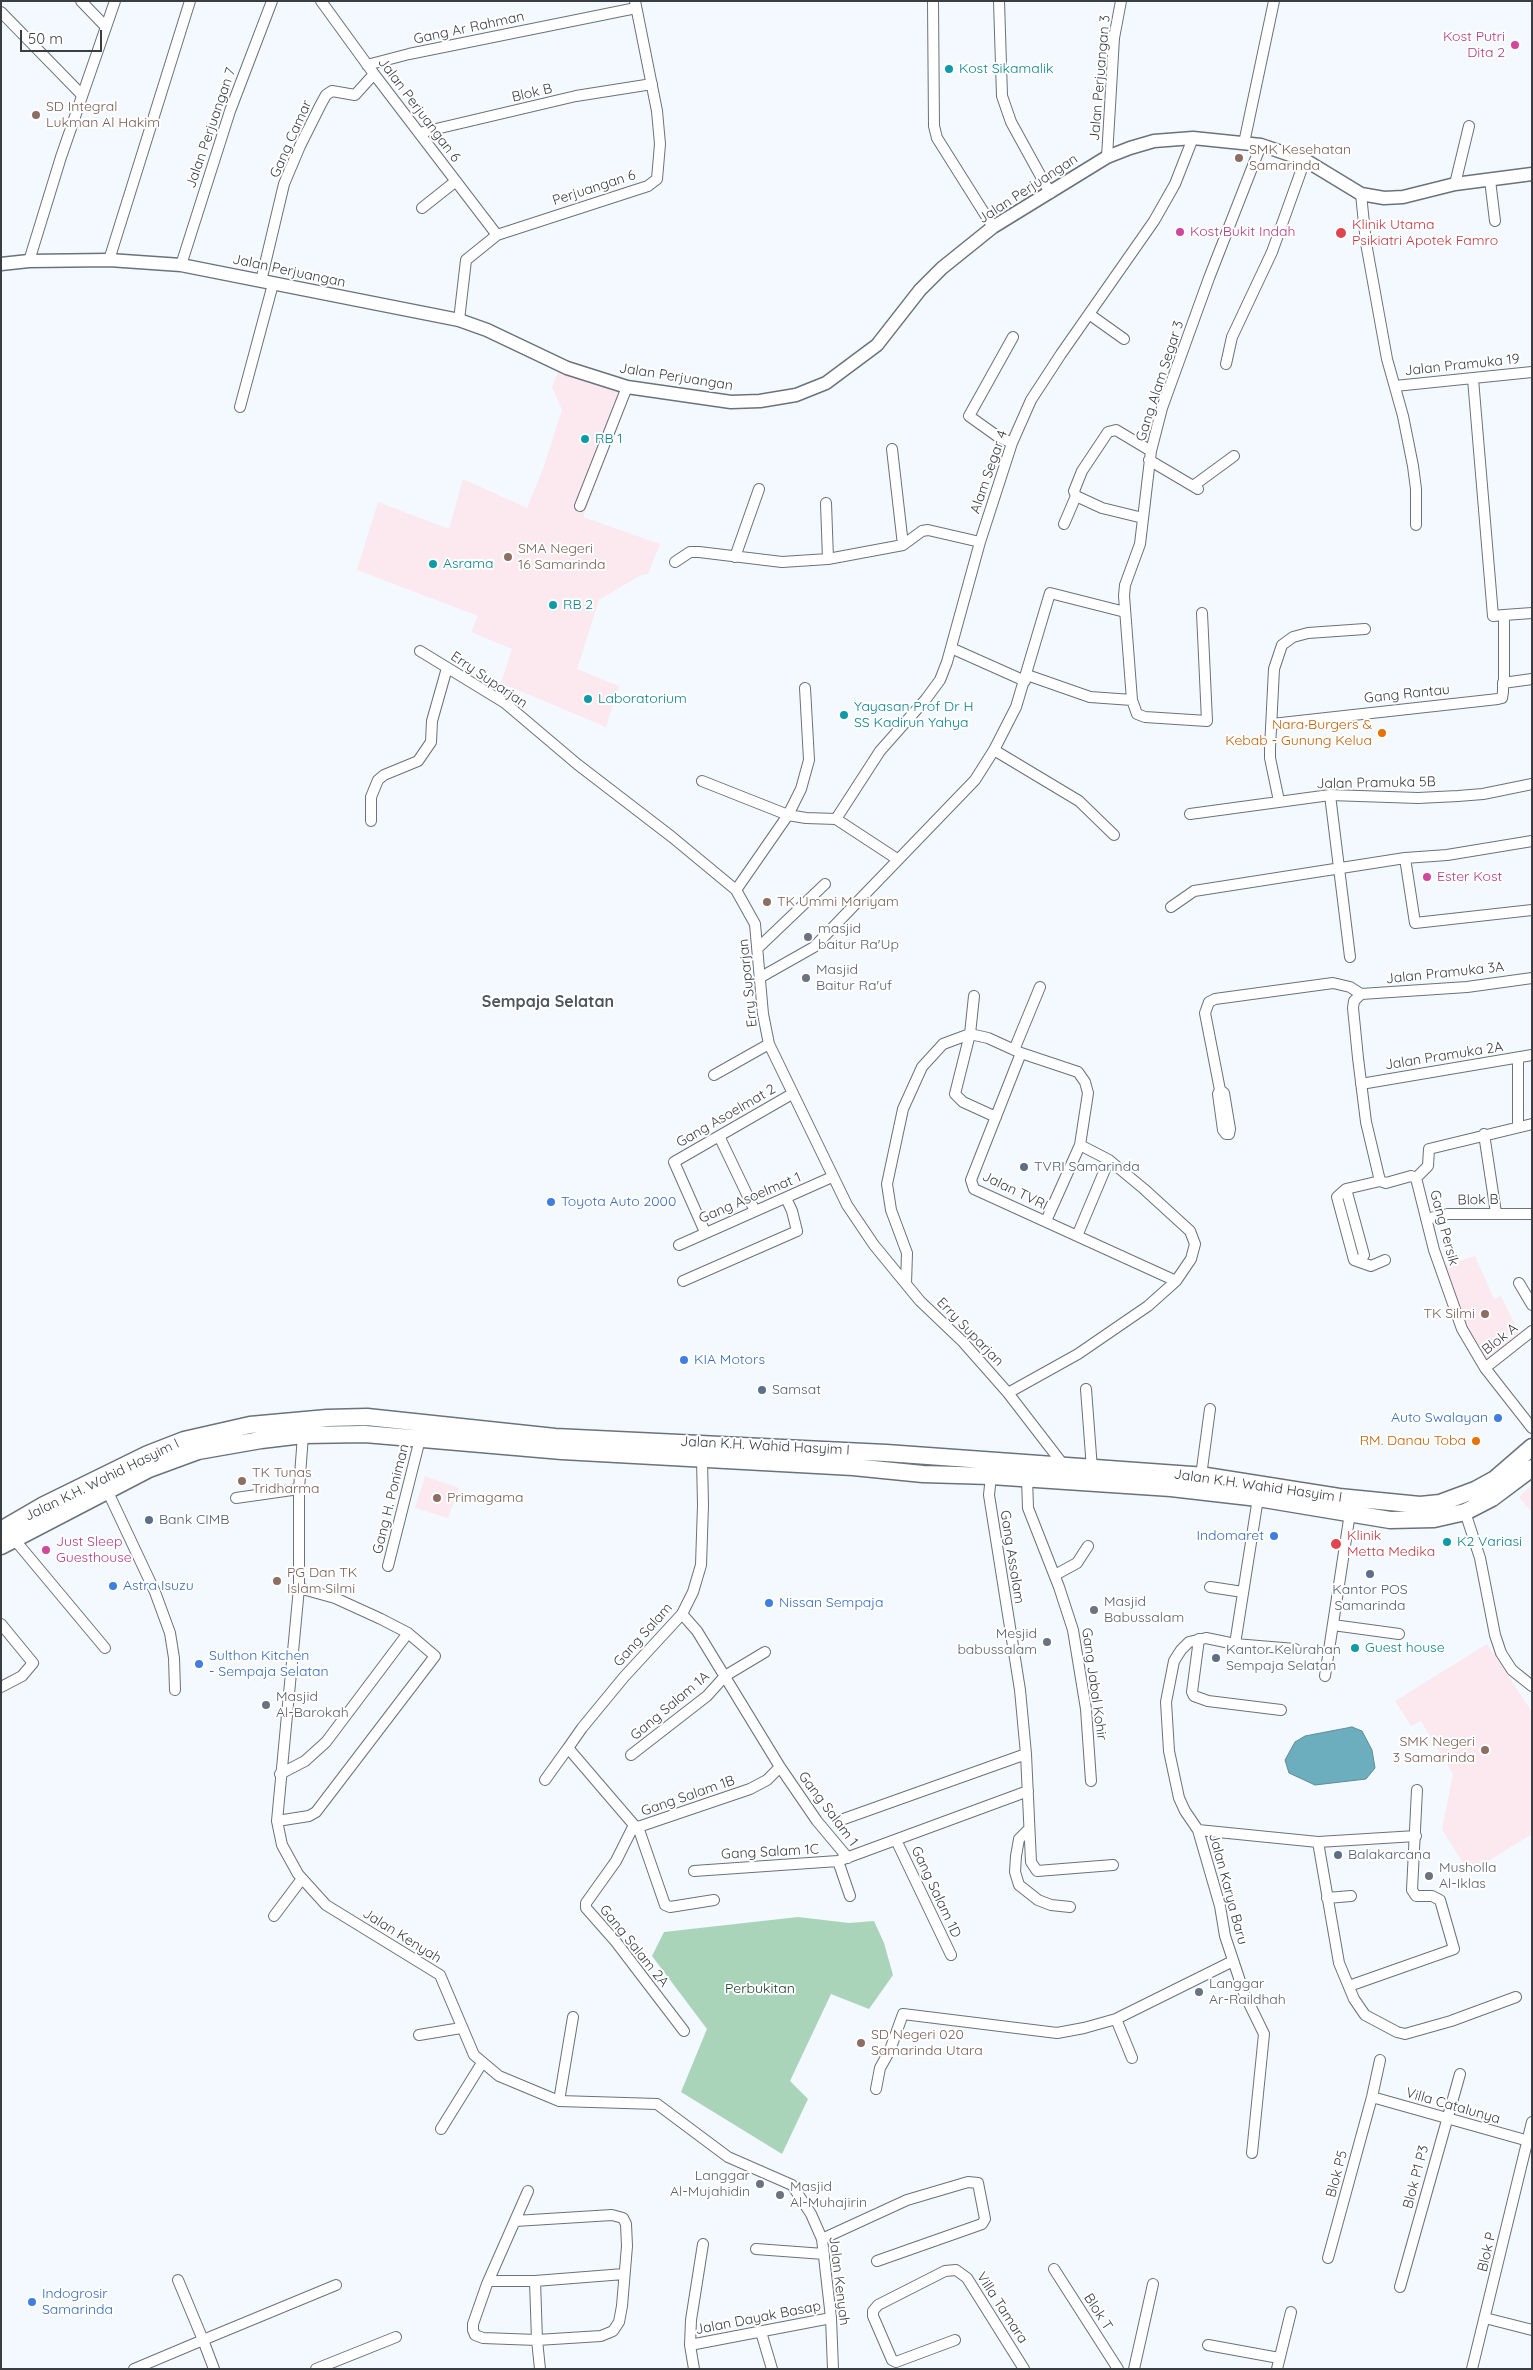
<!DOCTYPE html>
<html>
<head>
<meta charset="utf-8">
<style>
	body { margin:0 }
	#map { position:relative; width:1533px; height:2370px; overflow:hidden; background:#f3f9fe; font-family:Quicksand,sans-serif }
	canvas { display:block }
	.frame { position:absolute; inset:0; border:2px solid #3a3d41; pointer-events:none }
	.scale { position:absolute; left:20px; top:30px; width:82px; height:22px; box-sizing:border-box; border:2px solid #3a3d41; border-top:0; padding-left:6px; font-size:15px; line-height:18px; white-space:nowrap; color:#3a3d41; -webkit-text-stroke:4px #fff; paint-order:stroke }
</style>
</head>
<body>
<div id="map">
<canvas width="1533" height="2370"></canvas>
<div class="frame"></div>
<div class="scale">50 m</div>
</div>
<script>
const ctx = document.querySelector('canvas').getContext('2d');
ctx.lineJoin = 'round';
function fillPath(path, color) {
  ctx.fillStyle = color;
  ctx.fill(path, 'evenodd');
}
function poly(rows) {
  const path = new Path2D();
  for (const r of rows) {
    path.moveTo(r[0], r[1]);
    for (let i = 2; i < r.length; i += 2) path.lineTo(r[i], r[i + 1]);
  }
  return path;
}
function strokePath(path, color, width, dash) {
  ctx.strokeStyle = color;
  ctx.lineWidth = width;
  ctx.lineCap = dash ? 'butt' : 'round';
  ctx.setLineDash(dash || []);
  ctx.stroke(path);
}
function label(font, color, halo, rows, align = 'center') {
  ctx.font = font + ' Quicksand,sans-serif';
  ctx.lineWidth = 4;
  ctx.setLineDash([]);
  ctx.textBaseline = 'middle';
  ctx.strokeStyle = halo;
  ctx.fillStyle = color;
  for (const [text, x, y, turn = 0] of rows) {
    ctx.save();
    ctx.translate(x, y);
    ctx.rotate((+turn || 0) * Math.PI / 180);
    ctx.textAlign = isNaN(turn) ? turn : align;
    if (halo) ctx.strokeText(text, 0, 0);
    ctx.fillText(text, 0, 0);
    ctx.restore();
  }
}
fillPath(poly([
	[560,368,632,391,583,517,660,544,648,574,639,576,599,600,577,669,619,686,606,727,501,683,512,649,471,632,478,616,357,570,378,502,449,529,463,479,527,508,543,469,562,410,552,387],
	[1475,1256,1494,1299,1501,1296,1521,1337,1485,1365,1465,1330,1442,1266],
	[425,1476,459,1488,448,1518,415,1508],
	[1532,1484,1532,1513,1519,1497],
	[1487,1644,1532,1712,1532,1834,1469,1873,1442,1829,1453,1774,1421,1721,1411,1726,1395,1701]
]), '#fce8ef');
fillPath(poly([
	[798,1917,849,1923,874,1921,884,1943,893,1975,869,2009,831,1994,790,2081,808,2099,782,2154,681,2092,707,2029,652,1956,664,1932]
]), '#aad4b9');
const water = poly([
	[1352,1727,1362,1731,1372,1750,1375,1768,1366,1779,1315,1785,1289,1773,1285,1760,1295,1742,1305,1736,1352,1727]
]);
fillPath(water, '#6caebe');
strokePath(water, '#5d8c98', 1);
const minor = poly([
	[81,1,106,27],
	[321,1,374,74,497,235],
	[933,1,934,126,937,138,993,227],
	[999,1,1002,96,1011,122,1050,193],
	[1,12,82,95],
	[367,65,409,54,636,8],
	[419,133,576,96,652,84],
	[1244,143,1274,1],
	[1107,157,1114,38,1121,1],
	[1490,180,1495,221],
	[1455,184,1469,126],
	[1361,194,1366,243,1387,359,1403,416,1413,466,1416,489,1416,525],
	[422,208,456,181],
	[109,260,190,1],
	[29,261,61,157,115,1],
	[181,265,230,111,272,1],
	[261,281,284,184,300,146,321,104,326,95,332,91,355,95,374,74],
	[1089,314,1124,339],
	[459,320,466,260,497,235,648,186,657,179,660,144,657,111,635,1],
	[1226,364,1232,337,1272,252,1305,160],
	[1473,379,1493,616,1504,615],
	[1395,386,1532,372],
	[240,407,273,284],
	[1012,443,997,436,969,416,1013,337],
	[892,449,903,545],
	[1149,460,1198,489],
	[1193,486,1234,456],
	[1076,496,1102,508,1143,518],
	[826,503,828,559],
	[580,506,627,387],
	[1064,524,1076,496,1074,491,1082,471,1108,432,1116,430,1151,451],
	[735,557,759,489],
	[675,562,690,552,699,552,782,562,828,559,903,545,922,531,928,530,980,542],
	[1202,613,1207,721,1145,717,1137,714,1132,700,1124,596,1125,585,1140,544,1151,451,1162,408,1209,278,1261,145],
	[951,648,1025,681],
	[420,651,505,703,577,764,672,837,736,890,755,924,763,1014,769,1044,847,1205,874,1245,906,1284,920,1301,963,1342,1008,1393,1065,1467],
	[1027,675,1090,697,1132,700],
	[1504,683,1504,615,1532,613],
	[1272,724,1498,699,1502,698,1503,692,1503,683,1532,679],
	[994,750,1079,801,1114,835],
	[702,781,788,815,806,818,836,819,880,751,926,699,940,680,947,662,980,542,1012,443,1031,400,1061,354,1154,221,1175,184,1193,138],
	[1330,795,1350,957],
	[1279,801,1270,758,1270,748,1274,669,1282,645,1293,637,1308,633,1365,629],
	[1190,814,1330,795,1418,798,1458,796,1483,794,1532,784],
	[836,819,897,859],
	[371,821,371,797,378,780,384,775,418,761,431,742,432,721,447,668],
	[1405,858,1415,923,1532,910],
	[736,890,788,815,801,789,809,760,805,688],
	[1171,907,1194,891,1405,858,1447,855,1532,841],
	[758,948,825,884],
	[761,977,814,947,975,780,994,750,1016,707,1050,593,1125,612],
	[1361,994,1354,1001,1353,1008,1358,1058,1366,1122,1380,1181,1386,1183,1411,1176,1416,1178,1434,1250,1462,1329,1485,1368,1532,1428],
	[1361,994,1467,987,1532,978],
	[974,996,970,1034,955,1094,963,1102,996,1117],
	[1014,1050,1040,987],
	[1021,1053,971,1180,974,1189,1176,1281],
	[1518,1058,1518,1125],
	[714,1075,769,1044],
	[1361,1084,1532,1055],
	[1220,1090,1224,1093,1230,1129,1229,1134,1226,1134,1223,1130,1218,1094,1220,1090,1205,1013,1209,1002,1215,999,1333,983,1350,987,1361,994],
	[1484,1134,1496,1213],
	[719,1136,755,1211],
	[1416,1178,1428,1166,1429,1149,1532,1124],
	[1380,1181,1346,1189,1337,1197,1354,1260,1371,1266,1385,1260],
	[1346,1189,1364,1255,1360,1261],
	[1426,1219,1448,1214,1532,1214],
	[1046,1221,1080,1145],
	[705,1232,674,1162,792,1094],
	[1077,1236,1109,1160],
	[679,1245,832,1177],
	[683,1281,797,1231,792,1211,786,1198],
	[1519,1283,1532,1305],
	[906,1284,907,1253,891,1210,887,1184,903,1109,922,1067,943,1044,970,1034,988,1038,1021,1053,1078,1072,1085,1082,1088,1093,1080,1145,1109,1160,1144,1189,1190,1231,1195,1244,1191,1259,1176,1281,1148,1306,1078,1354,1008,1393],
	[1485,1368,1532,1331],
	[1086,1389,1092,1469],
	[303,1435,299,1489,299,1588,277,1821,282,1845,298,1874,326,1905,440,1975,474,2055,499,2076,559,2101,657,2104,728,2157,792,2185,811,2214,822,2239,831,2318,833,2369],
	[702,1460,703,1505,701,1565,693,1592,682,1614,624,1677,582,1728,568,1748,634,1825,638,1827,750,1789,767,1780,780,1767],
	[991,1476,989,1495,1020,1690,1026,1754,1031,1862,1037,1871,1113,1865],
	[1201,1476,1210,1409],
	[1027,1478,1028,1508,1059,1587,1073,1630,1086,1709,1091,1781],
	[107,1490,155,1592,170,1633,174,1658,175,1690],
	[236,1498,299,1489],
	[1465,1512,1480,1558,1495,1635,1501,1653,1512,1670,1532,1686],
	[14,1539,105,1648],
	[388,1566,420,1439],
	[1055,1575,1077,1563,1088,1546],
	[1210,1587,1243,1592],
	[682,1614,697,1631,780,1767,817,1821,848,1858],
	[1,1624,33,1663,22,1676,1,1687],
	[1333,1625,1399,1634],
	[1199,1639,1192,1692,1194,1696,1208,1701,1281,1710],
	[1235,1644,1295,1649],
	[1325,1676,1350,1513],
	[631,1755,707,1696,725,1676,765,1652],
	[280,1774,305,1761,326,1742,408,1633],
	[545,1780,568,1748],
	[277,1821,309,1816,316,1812,435,1656,408,1633,381,1619,335,1598,299,1588],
	[838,1821,1026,1754],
	[634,1825,616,1861,586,1903,586,1908,616,1942,684,2031],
	[638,1827,665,1905,670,1907,714,1900],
	[1029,1829,1019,1839,1016,1856,1015,1872,1019,1885,1038,1900,1051,1905,1070,1907],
	[1198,1830,1318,1842,1416,1836],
	[896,1840,951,1955],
	[1318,1842,1339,1963,1354,1999,1365,2015,1397,2032,1405,2034,1451,2021,1516,1997],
	[838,1861,850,1896],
	[694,1871,838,1861,1028,1791],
	[1327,1898,1351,1896],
	[274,1916,301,1880],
	[1349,1986,1454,1949,1440,1900,1432,1896,1416,1896,1412,1890,1417,1790],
	[1116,2019,1132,2058],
	[419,2035,461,2028],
	[876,2089,880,2068,890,2050,903,2014,1057,2033,1084,2028,1116,2019,1233,1961],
	[1372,2097,1532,2142],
	[559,2101,573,2017],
	[441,2129,482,2063],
	[1252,2153,1264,2034,1244,1993,1225,1936,1220,1906,1198,1830,1185,1811,1179,1798,1169,1751,1166,1702,1174,1661,1181,1650,1189,1642,1206,1638,1235,1644,1258,1498],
	[528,2191,487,2284,473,2324,473,2330,475,2335,483,2338,537,2340,540,2369],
	[515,2221,612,2215,623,2218,626,2224,627,2246,622,2306,619,2322,613,2331,601,2336,537,2340,535,2281],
	[822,2239,907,2200,968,2182,978,2183,985,2219,982,2224,877,2261],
	[756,2249,824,2254],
	[1328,2258,1372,2097,1380,2060],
	[1054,2269,1118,2369],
	[178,2280,203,2340,336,2285],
	[489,2281,535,2281,624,2274],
	[1400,2287,1460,2074],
	[1485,2318,1532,2330],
	[761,2332,772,2369],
	[955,2340,896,2362,892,2360,873,2316,873,2311,878,2305,945,2271,956,2270,967,2278,1024,2369],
	[690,2345,831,2318],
	[1208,2345,1279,2358],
	[134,2369,203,2340,214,2369],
	[316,2369,396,2337],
	[694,2369,690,2345,691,2320,703,2244],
	[1134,2369,1153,2284],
	[1277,2369,1291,2312],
	[1472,2369,1532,2122]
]);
const tertiary = poly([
	[1,264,29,261,109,260,181,265,459,320,487,330,567,368,627,387,731,402,760,401,796,395,826,383,877,345,920,290,942,268,993,227,1107,157,1130,148,1154,141,1193,138,1261,145,1305,160,1361,194,1384,198,1403,197,1455,184,1532,174]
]);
const primary = poly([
	[1,1530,44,1505,148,1454,184,1440,250,1425,327,1418,367,1417,555,1437,886,1453,1206,1476,1339,1497,1420,1505,1440,1503,1475,1490,1495,1479,1532,1447],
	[1,1546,149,1469,198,1451,261,1440,303,1435,365,1434,562,1451,853,1467,923,1474,991,1476,1171,1488,1258,1498,1390,1520,1434,1519,1465,1512,1492,1498,1532,1468]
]);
strokePath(minor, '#6a727b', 12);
strokePath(tertiary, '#6a727b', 15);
strokePath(primary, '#6a727b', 19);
strokePath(minor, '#fff', 10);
strokePath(tertiary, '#fff', 12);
strokePath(primary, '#fff', 16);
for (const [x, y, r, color] of [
	[1515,45,5,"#d1479c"],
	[949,69,5,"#0f9aa8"],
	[36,115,5,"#8d6e63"],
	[1239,158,5,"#8d6e63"],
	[1180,232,5,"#d1479c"],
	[1341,233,6,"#e0444e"],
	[585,439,5,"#0f9aa8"],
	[508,557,5,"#8d6e63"],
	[433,564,5,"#0f9aa8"],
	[553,605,5,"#0f9aa8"],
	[588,699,5,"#0f9aa8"],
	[844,715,5,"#0f9aa8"],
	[1382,733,5,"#e8710a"],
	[1427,877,5,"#d1479c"],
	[767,902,5,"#8d6e63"],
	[808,937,5,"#6b7280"],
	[806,978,5,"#6b7280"],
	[1024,1167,5,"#5c6f8a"],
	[551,1202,5,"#3f7fe0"],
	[1485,1314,5,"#8d6e63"],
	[684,1360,5,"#3f7fe0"],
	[762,1390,5,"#5c6f8a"],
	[1498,1418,5,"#3f7fe0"],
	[1476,1441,5,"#e8710a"],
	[242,1481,5,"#8d6e63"],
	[437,1498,5,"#8d6e63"],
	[149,1520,5,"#5c6f8a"],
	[1274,1536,5,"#3f7fe0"],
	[1447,1542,5,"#0f9aa8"],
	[1336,1544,6,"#e0444e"],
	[46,1550,5,"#d1479c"],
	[1370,1574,5,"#5c6f8a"],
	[277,1581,5,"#8d6e63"],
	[113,1586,5,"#3f7fe0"],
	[769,1603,5,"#3f7fe0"],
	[1094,1610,5,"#6b7280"],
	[1047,1642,5,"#6b7280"],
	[1355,1648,5,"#0f9aa8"],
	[1216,1658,5,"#5c6f8a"],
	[199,1664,5,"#3f7fe0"],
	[266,1705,5,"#6b7280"],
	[1485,1750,5,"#8d6e63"],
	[1338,1855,5,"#5c6f8a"],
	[1429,1876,5,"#6b7280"],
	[1199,1992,5,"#6b7280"],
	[861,2043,5,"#8d6e63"],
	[760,2184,5,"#6b7280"],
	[780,2195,5,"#6b7280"],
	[32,2302,5,"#3f7fe0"]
]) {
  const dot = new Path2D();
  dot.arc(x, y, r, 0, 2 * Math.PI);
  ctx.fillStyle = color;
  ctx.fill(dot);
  strokePath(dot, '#fff', 2);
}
label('14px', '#3a3d41', '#fff', [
	["Gang Ar Rahman",469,28,-12],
	["Jalan Perjuangan 3",1100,78,-85],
	["Blok B",532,93,-13],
	["Jalan Perjuangan 6",419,110,53],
	["Jalan Perjuangan 7",211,128,-71],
	["Gang Camar",291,139,-66],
	["Perjuangan 6",594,188,-18],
	["Jalan Perjuangan",1028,189,-33],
	["Jalan Perjuangan",289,271,12],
	["Jalan Pramuka 19",1462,365,-6],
	["Jalan Perjuangan",676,377,9],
	["Gang Alam Segar 3",1160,381,-72],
	["Alam Segar 4",989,472,-71],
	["Erry Suparjan",489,680,34],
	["Gang Rantau",1407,694,-6],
	["Jalan Pramuka 5B",1376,783,-1],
	["Jalan Pramuka 3A",1445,973,-6],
	["Erry Suparjan",748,983,-96],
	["Jalan Pramuka 2A",1444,1056,-9],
	["Gang Asoelmat 2",726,1116,-30],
	["Jalan TVRI",1015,1191,26],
	["Gang Asoelmat 1",750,1198,-23],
	["Blok B",1478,1200,-1],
	["Gang Persik",1444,1228,75],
	["Erry Suparjan",970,1332,46],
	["Blok A",1500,1339,-38],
	["Jalan K.H. Wahid Hasyim I",765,1446,3],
	["Jalan K.H. Wahid Hasyim I",102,1480,-26],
	["Jalan K.H. Wahid Hasyim I",1258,1486,8],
	["Gang H. Poniman",391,1499,-76],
	["Gang Assalam",1012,1557,81],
	["Gang Salam",643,1635,-48],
	["Gang Jabal Kohir",1094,1684,82],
	["Gang Salam 1A",670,1706,-40],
	["Gang Salam 1B",688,1796,-19],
	["Gang Salam 1",828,1809,53],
	["Gang Salam 1C",770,1852,-3],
	["Jalan Karya Baru",1228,1889,75],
	["Gang Salam 1D",936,1892,65],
	["Jalan Kenyah",402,1936,32],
	["Gang Salam 2A",634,1946,51],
	["Villa Catalunya",1453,2106,16],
	["Blok P5",1337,2174,-75],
	["Blok P1 P3",1416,2177,-75],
	["Blok P",1487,2252,-77],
	["Jalan Kenyah",839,2281,83],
	["Villa Tamara",1002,2308,57],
	["Blok T",1098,2312,57],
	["Jalan Dayak Basap",758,2318,-11]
]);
label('14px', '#b23c85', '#fff', [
	["Kost Putri",1505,37,"right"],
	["Dita 2",1505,53,"right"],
	["Kost Bukit Indah",1190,232],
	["Ester Kost",1437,877],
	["Just Sleep",56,1542],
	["Guesthouse",56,1558]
], 'left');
label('14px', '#0d838f', '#fff', [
	["Kost Sikamalik",959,69],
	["RB 1",595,439],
	["Asrama",443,564],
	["RB 2",563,605],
	["Laboratorium",598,699],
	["Yayasan Prof Dr H",854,707],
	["SS Kadirun Yahya",854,723],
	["K2 Variasi",1457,1542],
	["Guest house",1365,1648]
], 'left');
label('14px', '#785e54', '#fff', [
	["SD Integral",46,107],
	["Lukman Al Hakim",46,123],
	["SMK Kesehatan",1249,150],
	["Samarinda",1249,166],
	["SMA Negeri",518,549],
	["16 Samarinda",518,565],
	["TK Ummi Mariyam",777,902],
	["TK Silmi",1475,1314,"right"],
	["TK Tunas",252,1473],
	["Tridharma",252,1489],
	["Primagama",447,1498],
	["PG Dan TK",287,1573],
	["Islam Silmi",287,1589],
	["SMK Negeri",1475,1742,"right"],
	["3 Samarinda",1475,1758,"right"],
	["SD Negeri 020",871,2035],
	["Samarinda Utara",871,2051]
], 'left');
label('14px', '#be3a42', '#fff', [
	["Klinik Utama",1352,225],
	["Psikiatri Apotek Famro",1352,241],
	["Klinik",1347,1536],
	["Metta Medika",1347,1552]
], 'left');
label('14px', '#c56008', '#fff', [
	["Nara Burgers &",1372,725],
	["Kebab - Gunung Kelua",1372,741],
	["RM. Danau Toba",1466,1441]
], 'right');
label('14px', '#5b616d', '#fff', [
	["masjid",818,929],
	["baitur Ra'Up",818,945],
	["Masjid",816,970],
	["Baitur Ra'uf",816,986],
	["Masjid",1104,1602],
	["Babussalam",1104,1618],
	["Mesjid",1037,1634,"right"],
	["babussalam",1037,1650,"right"],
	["Masjid",276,1697],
	["Al-Barokah",276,1713],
	["Musholla",1439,1868],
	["Al-Iklas",1439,1884],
	["Langgar",1209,1984],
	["Ar-Raildhah",1209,2000],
	["Langgar",750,2176,"right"],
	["Al-Mujahidin",750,2192,"right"],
	["Masjid",790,2187],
	["Al-Muhajirin",790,2203]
], 'left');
label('14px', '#4e5e75', '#fff', [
	["TVRI Samarinda",1034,1167],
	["Samsat",772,1390],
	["Bank CIMB",159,1520],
	["Kantor POS",1370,1590,"center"],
	["Samarinda",1370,1606,"center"],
	["Kantor Kelurahan",1226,1650],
	["Sempaja Selatan",1226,1666],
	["Balakarcana",1348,1855]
], 'left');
label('14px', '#366cbe', '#fff', [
	["Toyota Auto 2000",561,1202],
	["KIA Motors",694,1360],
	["Auto Swalayan",1488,1418,"right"],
	["Indomaret",1264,1536,"right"],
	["Astra Isuzu",123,1586],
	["Nissan Sempaja",779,1603],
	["Sulthon Kitchen",209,1656],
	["- Sempaja Selatan",209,1672],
	["Indogrosir",42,2294],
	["Samarinda",42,2310]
], 'left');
label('14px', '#0f3923', '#fff', [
	["Perbukitan",760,1989]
]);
label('bold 16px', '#4d555d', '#fff', [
	["Sempaja Selatan",548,1002]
]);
</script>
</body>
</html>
